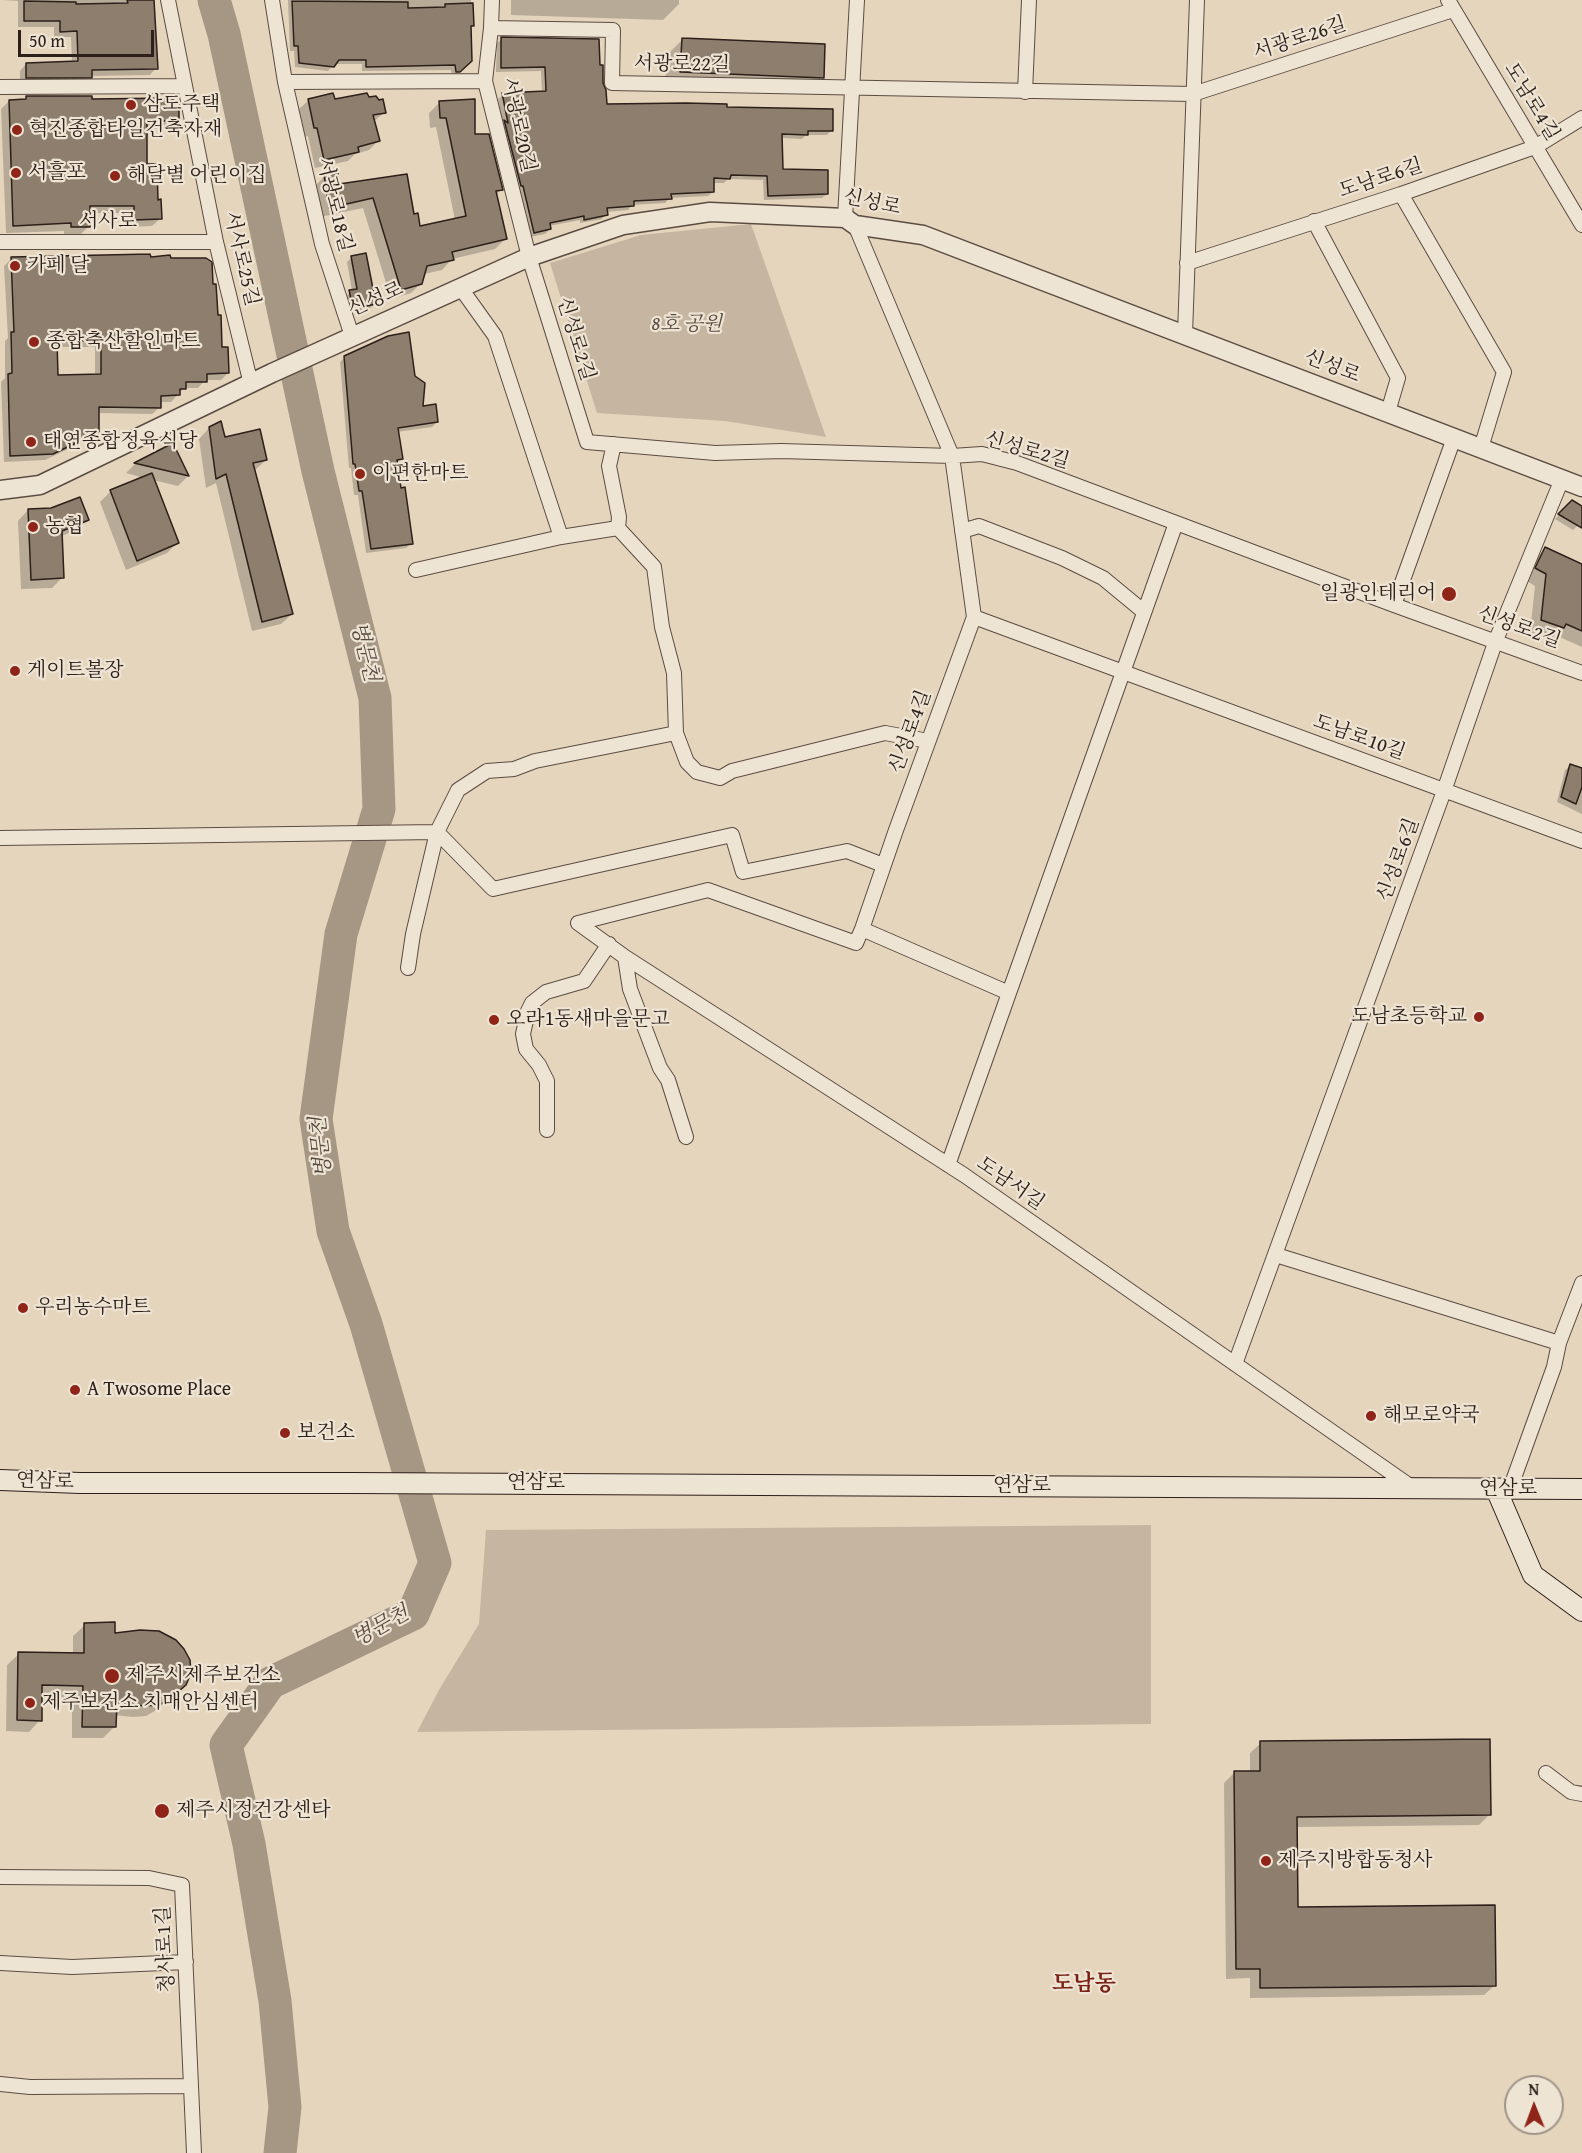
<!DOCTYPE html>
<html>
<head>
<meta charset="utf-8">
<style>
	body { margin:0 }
	#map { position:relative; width:1582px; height:2153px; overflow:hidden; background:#e5d5bd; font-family:"Gentium Book Plus",serif }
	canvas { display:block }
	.north { position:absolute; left:1504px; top:2075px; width:60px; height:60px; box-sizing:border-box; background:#eee4d4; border:2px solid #a19589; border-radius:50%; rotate:359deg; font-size:16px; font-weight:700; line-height:24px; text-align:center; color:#2d1f19 }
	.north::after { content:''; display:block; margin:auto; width:21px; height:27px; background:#8f2418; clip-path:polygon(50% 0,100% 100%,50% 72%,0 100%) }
	.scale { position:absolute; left:18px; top:30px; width:136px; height:27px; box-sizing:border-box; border:3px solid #2d1f19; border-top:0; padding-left:8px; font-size:18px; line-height:21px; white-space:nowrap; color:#2d1f19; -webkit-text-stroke:4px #eee4d4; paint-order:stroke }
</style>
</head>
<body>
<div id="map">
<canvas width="1582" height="2153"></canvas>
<div class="north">N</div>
<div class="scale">50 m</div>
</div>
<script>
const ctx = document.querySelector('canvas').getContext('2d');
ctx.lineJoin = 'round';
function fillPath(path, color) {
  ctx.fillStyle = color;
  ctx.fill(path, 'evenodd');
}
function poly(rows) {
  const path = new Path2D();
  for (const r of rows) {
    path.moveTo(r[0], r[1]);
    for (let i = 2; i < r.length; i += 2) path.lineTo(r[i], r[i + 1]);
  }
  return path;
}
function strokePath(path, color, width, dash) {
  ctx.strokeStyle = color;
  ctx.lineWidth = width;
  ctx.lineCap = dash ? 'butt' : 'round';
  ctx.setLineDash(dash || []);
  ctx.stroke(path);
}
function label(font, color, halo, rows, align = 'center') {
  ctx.font = font + ' "Gentium Book Plus","Noto Serif KR",serif';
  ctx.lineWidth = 4.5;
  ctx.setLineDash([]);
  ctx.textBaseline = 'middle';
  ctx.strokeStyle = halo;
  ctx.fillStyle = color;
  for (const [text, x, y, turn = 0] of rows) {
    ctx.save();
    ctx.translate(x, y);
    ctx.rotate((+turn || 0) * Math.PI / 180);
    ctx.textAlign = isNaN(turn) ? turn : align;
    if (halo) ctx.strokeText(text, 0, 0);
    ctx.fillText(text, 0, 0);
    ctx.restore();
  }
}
fillPath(poly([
	[751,224,826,437,725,421,597,413,550,263,641,235],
	[1151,1525,1151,1724,417,1732,439,1690,479,1624,486,1530]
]), '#c6b6a1');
fillPath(poly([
	[3,0,149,0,156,68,150,75,90,76,84,84,20,84,20,71,26,64,72,63,71,37,54,37,54,27,18,27,18,1],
	[288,0,471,0,470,60,453,77,452,77,451,70,362,71,362,64,334,64,328,71,295,67,294,51,290,51],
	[511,0,679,0,679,4,663,20,511,15],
	[502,39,602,83,606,106,726,109,832,130,827,135,806,135,802,139,781,138,781,171,827,194,822,198,764,200,763,180,728,179,724,183,712,183,713,192,708,196,670,198,665,203,632,205,628,210,606,212,602,219,580,223,580,220,549,226,550,229,545,234,530,237,500,126,503,123,498,99,503,95,542,93,541,71,496,72,497,43],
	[683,39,822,77,806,93,665,87,667,55],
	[27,97,91,101,178,120,170,128,145,129,146,165,160,219,152,226,127,227,126,213,88,213,89,226,81,234,64,234,64,231,6,233,1,109,9,101,24,101],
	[309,100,333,101,385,112,373,122,378,141,369,150,355,154,348,161,315,168,308,136,305,137,299,109],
	[439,103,474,135,501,189,496,195,505,239,495,249,452,259,442,270,424,274,421,283,411,293,391,299,363,208,320,217,314,187,324,177,338,185,405,175,413,216,419,228,455,220,436,127,430,128,429,113],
	[352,257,375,303,370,308,349,313,345,297,352,291,347,262],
	[149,258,211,285,220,349,228,373,221,380,205,380,198,388,184,388,171,402,159,402,159,408,152,414,97,413,98,431,91,438,45,460,4,462,1,382,5,378,5,341,8,338,4,266,11,259],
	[56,347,95,347,95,375,56,376],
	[345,357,413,376,422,407,437,422,432,427,397,432,401,459,396,463,411,543,406,548,366,553,358,495,354,495,351,468,349,468,340,362],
	[209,428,224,439,266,460,254,471,292,614,281,624,252,631,216,483,206,488,199,439],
	[172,445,188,476,178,486,153,480,177,543,167,553,126,570,100,502,111,491,144,478,126,473,135,464],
	[1572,502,1582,508,1582,515,1578,525,1573,530,1555,519],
	[28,510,87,519,77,530,61,536,62,578,52,588,21,589,18,521],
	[1545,549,1582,568,1582,647,1555,635,1552,639,1530,632,1535,586,1525,580,1534,560],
	[1570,766,1582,769,1582,814,1557,802,1565,770],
	[85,1625,113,1635,172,1696,158,1709,146,1716,132,1717,115,1715,114,1727,103,1738,72,1738,72,1698,41,1697,40,1720,29,1732,6,1731,7,1665,19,1654,73,1655,73,1636],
	[1261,1743,1489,1815,1479,1825,1296,1827,1297,1908,1495,1985,1484,1995,1250,1998,1250,1978,1226,1979,1224,1783,1234,1773,1250,1773,1250,1753]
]), '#0003');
strokePath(poly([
	[214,0,224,34,318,471,375,698,379,809,341,934,316,1119,333,1231,366,1324,435,1563,413,1614,270,1683,226,1745,249,1844,275,2001,285,2107,280,2153]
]), '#a69785', 33);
const building = poly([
	[127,0,154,0,158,69,92,70,92,78,26,78,26,63,78,61,77,31,60,32,60,21,24,21,24,1,76,2,76,4,128,3,127,0],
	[292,1,408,2,408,8,445,7,445,4,473,3,474,26,471,26,472,61,460,72,456,72,455,65,366,67,366,60,339,60,334,67,299,63,298,46,294,46,292,1],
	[501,37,599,39,600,65,603,65,603,83,606,90,607,104,686,103,727,104,727,107,833,109,833,131,808,131,808,135,782,134,783,169,828,170,828,194,768,196,767,176,731,175,730,179,714,178,714,192,671,194,672,199,634,201,634,206,607,208,608,215,584,220,584,216,550,223,551,229,534,233,523,186,521,186,504,120,508,123,502,93,546,91,545,67,501,68,501,37],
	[682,38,825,44,824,78,680,72,682,38],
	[333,93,335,99,367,93,369,97,376,96,379,100,383,99,386,113,373,115,380,141,358,147,359,152,324,160,317,128,314,128,308,99,333,93],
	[26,96,92,96,92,99,171,98,179,104,179,120,147,122,147,164,157,164,158,200,161,199,162,219,134,220,134,206,90,206,90,227,71,227,71,223,13,226,9,100,26,99,26,96],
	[475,99,475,134,489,134,503,190,496,191,507,239,452,252,454,260,427,266,422,284,401,290,373,198,329,208,324,175,338,173,339,184,407,174,414,214,418,213,420,226,466,216,446,118,440,118,439,101,475,99],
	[366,253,376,304,353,309,349,290,357,289,351,256,366,253],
	[150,254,151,257,170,255,171,258,206,258,212,262,213,284,216,284,218,315,221,315,222,347,228,347,229,373,207,374,207,382,186,382,186,389,180,389,180,395,161,396,161,408,99,407,99,432,53,454,10,456,8,374,12,373,11,332,14,332,11,257,150,254],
	[57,341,101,341,101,374,58,375,57,341],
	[409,332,415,376,425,383,423,406,436,404,438,422,398,428,403,459,397,460,401,488,405,487,413,544,371,549,362,491,359,491,355,464,353,464,344,356,388,336,409,332],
	[221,421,225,437,260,429,267,460,253,463,293,614,262,622,226,474,216,479,209,427,221,421],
	[173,443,189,476,134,463,173,443],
	[152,473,179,543,137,561,110,490,152,473],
	[80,497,89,520,62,531,64,578,31,580,28,509,51,508,80,497],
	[1572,500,1582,506,1582,528,1558,514,1572,500],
	[1545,547,1582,564,1582,631,1566,624,1564,628,1541,620,1546,574,1535,568,1545,547],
	[1570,764,1582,768,1582,787,1576,804,1561,797,1570,764],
	[115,1622,115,1633,140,1630,159,1631,176,1640,184,1649,190,1660,191,1673,186,1685,171,1698,159,1705,145,1706,117,1703,116,1727,82,1727,83,1686,42,1685,42,1721,17,1720,18,1652,84,1653,84,1623,115,1622],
	[1490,1739,1491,1815,1297,1817,1298,1907,1495,1905,1496,1986,1260,1988,1260,1969,1236,1969,1234,1771,1260,1771,1260,1741,1490,1739]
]);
fillPath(building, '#8d7e6e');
strokePath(building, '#2d1f19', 1.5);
const minor = poly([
	[168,0,216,242,251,384],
	[272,0,285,82,322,244,352,336],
	[492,0,491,28,485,81,529,257,587,442,715,453,781,451,952,456,982,454,1017,463,1394,605,1582,673],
	[1448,0,1582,225],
	[491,28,613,30,612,83,1193,94,1453,10],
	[285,82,485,81],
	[0,87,184,86],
	[1025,92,1029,0],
	[1401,194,1504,372,1481,448],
	[845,218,857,0],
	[1314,221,1398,378,1388,412],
	[855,225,952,456,974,617,896,830,862,929,1009,993,948,1165],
	[0,242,216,242],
	[1187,263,1401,194,1535,147,1582,118],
	[460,287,495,336,561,537],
	[1185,334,1197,0],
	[614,444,609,466,619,517,618,528,654,567,662,627,674,673,676,733,687,762,697,772,720,778,732,771,885,733,928,741],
	[962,531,979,526,1062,558,1103,578,1143,611],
	[416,570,561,537,618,528],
	[1394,605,1454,438],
	[974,617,1582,841],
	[0,838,437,832,493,889,732,835,743,872,847,851,883,865],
	[578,923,625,957,964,1175,1413,1488],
	[578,923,708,890,856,943,862,929],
	[625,957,630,989,660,1068,668,1080,686,1137],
	[408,968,413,934,437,832,458,790,487,771,514,769,535,761,676,733],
	[1009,993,1176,523],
	[547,1130,547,1081,539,1065,526,1049,523,1034,528,1011,532,1003,546,992,584,981,609,944],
	[1276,1255,1559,1343],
	[1235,1364,1444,791,1496,640,1562,479],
	[1510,1489,1554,1367,1559,1343,1582,1283],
	[1546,1773,1571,1792,1582,1794],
	[0,1877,149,1878,182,1885,194,2153],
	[0,1963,72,1967,186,1962],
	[0,2084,30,2087,191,2086]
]);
const tertiary = poly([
	[0,490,40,485,272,373,529,257,623,225,710,212,845,218,855,225,923,235,1582,487]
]);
const secondary = poly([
	[0,1480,80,1483,350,1483,1582,1489],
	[1496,1489,1533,1575,1582,1611]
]);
strokePath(minor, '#5b4c42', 16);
strokePath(tertiary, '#5b4c42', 21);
strokePath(secondary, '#2d1f19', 22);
strokePath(minor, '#eee4d4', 14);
strokePath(tertiary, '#eee4d4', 18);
strokePath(secondary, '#eee4d4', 20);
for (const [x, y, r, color] of [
	[131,105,6,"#8f2418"],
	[17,130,6,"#8f2418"],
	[16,173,6,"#8f2418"],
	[115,176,6,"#8f2418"],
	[15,266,6,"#8f2418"],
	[34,342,6,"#8f2418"],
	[31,442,6,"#8f2418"],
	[360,474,6,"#8f2418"],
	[33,527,6,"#8f2418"],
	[1449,594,8,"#8f2418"],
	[15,671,6,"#8f2418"],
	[1479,1017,6,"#8f2418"],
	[494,1020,6,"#8f2418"],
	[23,1308,6,"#8f2418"],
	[75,1390,6,"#8f2418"],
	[1371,1416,6,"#8f2418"],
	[285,1433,6,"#8f2418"],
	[112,1676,8,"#8f2418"],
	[30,1703,6,"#8f2418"],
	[162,1811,8,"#8f2418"],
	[1266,1861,6,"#8f2418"]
]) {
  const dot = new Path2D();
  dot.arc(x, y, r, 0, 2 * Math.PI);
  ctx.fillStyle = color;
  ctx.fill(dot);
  strokePath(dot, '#eee4d4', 2);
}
label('20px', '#2d1f19', '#eee4d4', [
	["서광로26길",1300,39,-18],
	["서광로22길",682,65,1],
	["도남로4길",1531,102,59],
	["서광로20길",518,125,78],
	["도남로6길",1381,179,-18],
	["신성로",872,203,12],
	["서광로18길",334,205,76],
	["서사로",108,222],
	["서사로25길",241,259,77],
	["신성로",376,300,-24],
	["신성로2길",575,339,73],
	["신성로",1332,367,21],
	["신성로2길",1027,451,16],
	["신성로2길",1519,628,20],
	["신성로4길",911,732,-70],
	["도남로10길",1359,738,20],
	["신성로6길",1399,860,-70],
	["도남서길",1010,1184,35],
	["연삼로",45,1482,2],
	["연삼로",536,1483],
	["연삼로",1022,1486],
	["연삼로",1508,1489],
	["청사로1길",166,1949,-93]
]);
label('20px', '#2d1f19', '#eee4d4', [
	["삼도주택",143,105],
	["혁진종합타일건축자재",29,130],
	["서흘포",28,173],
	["해달별 어린이집",127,176],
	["카페 달",27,266],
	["종합축산할인마트",46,342],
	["태연종합정육식당",43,442],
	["이편한마트",372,474],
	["농협",45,527],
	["일광인테리어",1436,594,"right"],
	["게이트볼장",27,671],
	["도남초등학교",1467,1017,"right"],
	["오라1동새마을문고",506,1020],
	["우리농수마트",35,1308],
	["A Twosome Place",87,1390],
	["해모로약국",1383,1416],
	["보건소",297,1433],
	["제주시제주보건소",126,1676],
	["제주보건소 치매안심센터",42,1703],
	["제주시정건강센타",176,1811],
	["제주지방합동청사",1278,1861]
], 'left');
label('italic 20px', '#5b4c42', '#eee4d4', [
	["8호 공원",687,325]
]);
label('italic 21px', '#57493f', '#eee4d4', [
	["병문천",364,652,76],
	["병문천",322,1147,-96],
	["병문천",381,1627,-29]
]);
label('bold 22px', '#7a1f14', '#eee4d4', [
	["도남동",1084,1984]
]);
</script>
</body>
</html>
